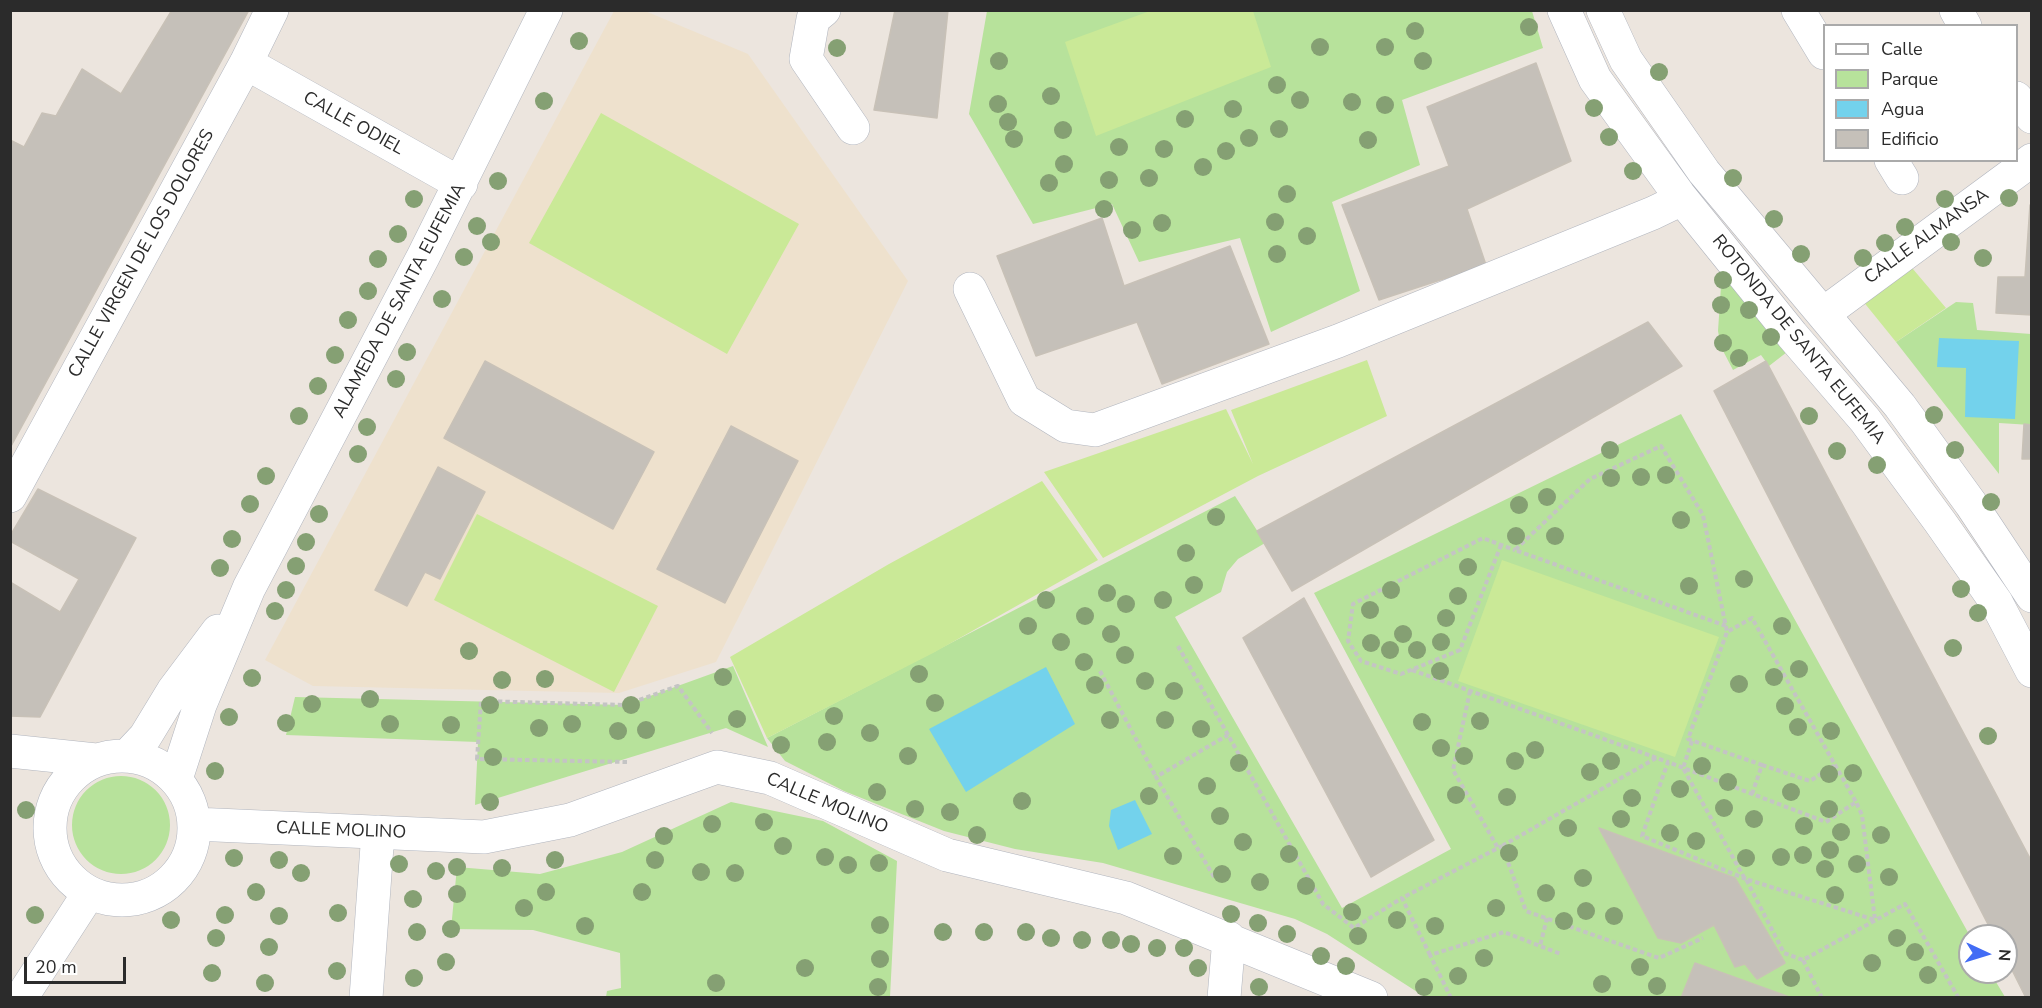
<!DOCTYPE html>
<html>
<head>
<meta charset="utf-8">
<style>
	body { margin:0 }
	#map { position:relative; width:2042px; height:1008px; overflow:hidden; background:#ece5de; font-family:"Nunito Sans",sans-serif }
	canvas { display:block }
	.frame { position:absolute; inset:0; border:12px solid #2b2b2b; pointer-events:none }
	.legend { position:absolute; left:1823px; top:24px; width:195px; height:138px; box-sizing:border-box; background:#fff; border:2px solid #aaa; margin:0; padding:8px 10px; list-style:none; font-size:18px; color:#2b2b2b }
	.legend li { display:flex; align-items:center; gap:12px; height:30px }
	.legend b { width:30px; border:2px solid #aaa }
	.north { position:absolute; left:1958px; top:924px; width:60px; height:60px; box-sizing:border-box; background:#fff; border:2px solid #aaa; border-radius:50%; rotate:94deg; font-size:16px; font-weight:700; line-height:24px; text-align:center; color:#2b2b2b }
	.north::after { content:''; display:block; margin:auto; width:21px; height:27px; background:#426cf5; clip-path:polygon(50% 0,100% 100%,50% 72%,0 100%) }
	.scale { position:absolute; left:24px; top:957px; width:102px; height:27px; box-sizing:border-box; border:3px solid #2b2b2b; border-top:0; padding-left:8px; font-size:18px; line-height:21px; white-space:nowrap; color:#2b2b2b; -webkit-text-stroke:4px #fff; paint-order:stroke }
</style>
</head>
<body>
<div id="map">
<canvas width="2042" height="1008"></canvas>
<div class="frame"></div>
<ul class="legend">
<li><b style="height:8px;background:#fff"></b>Calle</li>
<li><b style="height:16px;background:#b7e29b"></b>Parque</li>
<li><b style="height:16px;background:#73d2ec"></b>Agua</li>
<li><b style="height:16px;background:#c5c0b9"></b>Edificio</li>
</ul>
<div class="north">N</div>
<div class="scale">20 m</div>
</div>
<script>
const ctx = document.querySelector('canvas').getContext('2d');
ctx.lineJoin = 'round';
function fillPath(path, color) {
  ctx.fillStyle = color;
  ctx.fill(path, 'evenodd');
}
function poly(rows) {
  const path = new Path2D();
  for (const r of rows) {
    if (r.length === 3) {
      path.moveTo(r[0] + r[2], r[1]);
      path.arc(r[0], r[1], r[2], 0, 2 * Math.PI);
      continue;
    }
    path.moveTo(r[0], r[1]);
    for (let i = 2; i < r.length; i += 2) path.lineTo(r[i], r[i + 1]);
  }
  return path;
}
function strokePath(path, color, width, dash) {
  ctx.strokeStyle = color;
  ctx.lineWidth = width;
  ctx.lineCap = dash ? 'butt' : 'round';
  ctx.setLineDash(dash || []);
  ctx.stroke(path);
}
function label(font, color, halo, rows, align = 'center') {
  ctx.font = font + ' "Nunito Sans",sans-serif';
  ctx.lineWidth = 4.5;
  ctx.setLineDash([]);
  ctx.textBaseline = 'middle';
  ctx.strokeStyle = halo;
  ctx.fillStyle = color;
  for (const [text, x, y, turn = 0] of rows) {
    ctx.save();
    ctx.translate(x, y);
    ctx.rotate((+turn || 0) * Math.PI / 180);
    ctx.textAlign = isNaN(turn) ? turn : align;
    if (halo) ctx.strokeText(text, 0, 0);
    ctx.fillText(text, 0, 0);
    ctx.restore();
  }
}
fillPath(poly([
	[614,11,645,11,748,54,908,281,716,662,619,693,313,686,265,660]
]), '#eee1cd');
fillPath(poly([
	[987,11,1532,11,1543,48,1402,100,1420,165,1332,202,1360,291,1271,332,1240,238,1139,262,1112,204,1033,224,969,114],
	[1727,271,1787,352,1769,366,1761,355,1733,370,1721,347,1718,331,1721,286],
	[1956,302,1973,303,1977,330,2031,334,2031,425,1999,423,1999,474,1896,342],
	[1681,414,1970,936,1970,972,1990,972,2005,997,1425,997,1327,934,1295,919,1103,863,1015,849,944,831,844,791,785,761,767,738,1235,496,1265,543,1238,559,1227,572,1221,592,1175,617,1342,908,1451,849,1314,593],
	[733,666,768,747,726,728,475,805,478,742,286,735,295,697,625,705],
	[121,825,49],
	[731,802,823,821,897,861,890,997,606,997,607,991,621,988,620,953,533,930,451,929,457,867,540,874,622,852]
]), '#b7e29b');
fillPath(poly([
	[1150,11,1253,11,1271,67,1096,136,1065,42],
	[601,113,799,224,727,354,529,243],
	[1907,262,1946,308,1896,342,1858,295],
	[1367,360,1387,416,1258,476,1103,558,1044,472,1226,409,1253,464,1231,410],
	[1042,481,1098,560,935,652,767,738,730,657,889,564],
	[477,514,658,606,614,692,434,600],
	[1502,560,1719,637,1675,757,1458,681]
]), '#cae997');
fillPath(poly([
	[1939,338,2019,341,2015,419,1965,417,1966,368,1937,367],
	[1046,667,1075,724,966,792,929,729],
	[1135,800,1152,834,1118,850,1109,826,1111,810]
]), '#73d2ec');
const building = poly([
	[172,10,249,10,10,448,10,140,24,147,42,113,56,116,82,69,121,94,172,10],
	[895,10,948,10,937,118,874,110,895,10],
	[1536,63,1571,161,1467,209,1486,265,1379,300,1342,205,1449,166,1427,107,1536,63],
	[2030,205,2032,315,1996,313,1998,277,2025,277,2030,205],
	[1102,218,1124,286,1230,246,1269,344,1162,384,1137,322,1036,356,997,256,1102,218],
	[1648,322,1682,366,1292,591,1257,531,1648,322],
	[485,361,654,452,613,529,444,438,485,361],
	[1766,361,2032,862,2032,998,2026,998,2006,958,2006,936,1994,936,1714,391,1766,361],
	[2024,424,2032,425,2032,459,2022,459,2024,424],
	[731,426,798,461,725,603,657,569,731,426],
	[438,467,485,492,440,579,425,572,407,606,375,590,438,467],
	[38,489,136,538,40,717,10,716,10,582,60,612,79,579,10,541,10,536,38,489],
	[1304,598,1434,840,1371,877,1243,638,1304,598],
	[1599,828,1735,878,1785,963,1757,979,1745,964,1735,967,1714,925,1681,943,1658,938,1599,828],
	[1695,963,1792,998,1681,998,1695,963]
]);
fillPath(building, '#c5c0b9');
strokePath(building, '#c8c1b7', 1.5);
const minor = poly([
	[824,10,813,19,806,59,853,128],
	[1564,10,1595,79,1679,195,1792,335,1865,420,1940,522,1996,602,2032,671],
	[1603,10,1626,60,1704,172,1900,406,1971,504,2032,596],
	[1798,10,1824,53],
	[1956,10,1965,26],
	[246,63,461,184],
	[2016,98,2032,117],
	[1891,160,1902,178],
	[970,289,1024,400,1066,426,1095,430,1338,341,1653,213,1682,199],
	[1823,314,2032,160],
	[10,496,246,63,272,10],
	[10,751,96,760],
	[128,755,145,737,173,691,218,631],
	[122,828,72],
	[176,779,200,705,249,588,423,257,546,10],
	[194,824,484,837,570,820,717,767,770,778,947,855,1126,898,1371,998],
	[21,998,89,893],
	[366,998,378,832],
	[1224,998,1229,938]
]);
strokePath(minor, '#b1b5be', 34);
strokePath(poly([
	[1501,545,1460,650,1401,674,1361,661,1348,641,1353,604,1483,538,1501,545,1515,550],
	[1726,626,1515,550,1590,479,1661,446,1703,515,1727,632],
	[1178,646,1323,904,1354,928,1402,898],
	[1412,670,1668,762],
	[1100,671,1156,777],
	[1470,691,1453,770,1498,848],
	[1692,741,1683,768,1745,879],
	[1656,758,1502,846,1526,911,1659,958,1703,938],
	[627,762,477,759,481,701,625,705,678,686,712,733],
	[1762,765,1810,781,1835,765],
	[1752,794,1762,765,1688,739,1727,632,1752,618,1856,802],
	[1214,877,1156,777,1228,735],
	[1746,879,1642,836,1668,762,1826,822,1856,802,1862,815,1875,920,1746,879,1784,953,1803,960],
	[1547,918,1540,946,1561,954],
	[1430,955,1402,898,1502,846],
	[1451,998,1430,955,1504,932,1540,946],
	[1822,998,1803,960,1905,904,1958,997]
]), '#c4c4c4', 4, [4.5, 3]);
strokePath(minor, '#fff', 33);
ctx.fillStyle = '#85a073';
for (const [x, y] of [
	[1529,27],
	[1415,31],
	[579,41],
	[1320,47],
	[1385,47],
	[837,48],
	[999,61],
	[1423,61],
	[1659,72],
	[1277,85],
	[1051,96],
	[1300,100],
	[544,101],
	[1352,102],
	[998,104],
	[1385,105],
	[1594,108],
	[1233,109],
	[1185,119],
	[1008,122],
	[1279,129],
	[1063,130],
	[1609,137],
	[1249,138],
	[1014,139],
	[1368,140],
	[1119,147],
	[1164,149],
	[1226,151],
	[1064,164],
	[1203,167],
	[1633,171],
	[1149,178],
	[1733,178],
	[1109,180],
	[498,181],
	[1049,183],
	[1287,194],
	[2009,198],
	[414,199],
	[1945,199],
	[1104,209],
	[1774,219],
	[1275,222],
	[1162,223],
	[477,226],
	[1905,227],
	[1132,230],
	[398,234],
	[1307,236],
	[491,242],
	[1951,242],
	[1885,243],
	[1277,254],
	[1801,254],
	[464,257],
	[1863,258],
	[1983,258],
	[378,259],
	[1723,280],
	[368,291],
	[442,299],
	[1721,305],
	[1749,310],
	[348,320],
	[1771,337],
	[1723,343],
	[407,352],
	[335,355],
	[1739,358],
	[396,379],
	[318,386],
	[1934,415],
	[299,416],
	[1809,416],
	[367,427],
	[1610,450],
	[1955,450],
	[1837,451],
	[358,454],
	[1877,465],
	[1666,475],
	[266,476],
	[1641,477],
	[1611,478],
	[1547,497],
	[1991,502],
	[250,504],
	[1519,505],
	[319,514],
	[1216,517],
	[1681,520],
	[1516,536],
	[1555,536],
	[232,539],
	[306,542],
	[1186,553],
	[296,566],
	[1468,567],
	[220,568],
	[1744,579],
	[1194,585],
	[1689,586],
	[1961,589],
	[286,590],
	[1391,590],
	[1107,593],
	[1458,596],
	[1046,600],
	[1163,600],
	[1126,604],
	[1370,610],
	[275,611],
	[1978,613],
	[1085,616],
	[1446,618],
	[1028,626],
	[1782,626],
	[1111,634],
	[1403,634],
	[1061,642],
	[1441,642],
	[1371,643],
	[1953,648],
	[1390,650],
	[1417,650],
	[469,651],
	[1125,655],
	[1084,662],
	[1799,669],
	[1440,671],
	[919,674],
	[723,677],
	[1774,677],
	[252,678],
	[545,679],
	[502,680],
	[1145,681],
	[1739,684],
	[1095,685],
	[1174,691],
	[370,699],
	[935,703],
	[312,704],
	[490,705],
	[631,705],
	[1785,706],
	[834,716],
	[229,717],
	[737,719],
	[1110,720],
	[1165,720],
	[1480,721],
	[1422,722],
	[286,723],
	[390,724],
	[572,724],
	[451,725],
	[1798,727],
	[539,728],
	[1201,729],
	[646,730],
	[618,731],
	[1831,731],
	[870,733],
	[1988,736],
	[827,742],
	[781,745],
	[1441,748],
	[1535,750],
	[908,756],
	[1464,756],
	[493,757],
	[1515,761],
	[1611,761],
	[1239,763],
	[1702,766],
	[215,771],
	[1590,772],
	[1853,773],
	[1829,774],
	[1728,782],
	[1207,786],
	[1680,789],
	[877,792],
	[1791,792],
	[1456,795],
	[1149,796],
	[1507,797],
	[1632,798],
	[1022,801],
	[490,802],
	[1724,808],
	[915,809],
	[1829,809],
	[26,810],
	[950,812],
	[1220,816],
	[1621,819],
	[1754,819],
	[764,822],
	[712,824],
	[1804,826],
	[1568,828],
	[1841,832],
	[1670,833],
	[977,835],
	[1881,835],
	[664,836],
	[1696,841],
	[1243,842],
	[783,846],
	[1830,850],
	[1509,853],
	[1289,854],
	[1803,855],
	[1173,856],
	[825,857],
	[1781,857],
	[234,858],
	[1746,858],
	[279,860],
	[555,860],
	[655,860],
	[879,863],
	[399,864],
	[1857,864],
	[848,865],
	[457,867],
	[502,868],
	[1825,869],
	[436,871],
	[701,872],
	[301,873],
	[735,873],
	[1222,874],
	[1889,877],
	[1583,878],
	[1260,882],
	[1306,886],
	[256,892],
	[546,892],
	[642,892],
	[1546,893],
	[457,894],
	[1835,895],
	[413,899],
	[524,908],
	[1496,908],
	[1586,911],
	[1352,912],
	[338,913],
	[1231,914],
	[35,915],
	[225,915],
	[279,916],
	[1614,916],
	[171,920],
	[1397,920],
	[1564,921],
	[1258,923],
	[880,925],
	[585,926],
	[1435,926],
	[451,929],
	[417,932],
	[943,932],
	[984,932],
	[1026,932],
	[1287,934],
	[1358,936],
	[216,938],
	[1051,938],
	[1897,938],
	[1082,940],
	[1111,940],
	[1131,944],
	[269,947],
	[1157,948],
	[1184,948],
	[1915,952],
	[1321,956],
	[1484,958],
	[880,959],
	[446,962],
	[1872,963],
	[1346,966],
	[1640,967],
	[805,968],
	[1198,968],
	[337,971],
	[212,973],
	[1928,975],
	[1458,976],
	[414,978],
	[1791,978],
	[265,983],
	[716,983],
	[1602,984],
	[1657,986],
	[878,987],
	[1259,987],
	[1424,987]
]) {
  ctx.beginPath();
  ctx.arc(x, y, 9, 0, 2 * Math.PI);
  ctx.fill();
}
label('18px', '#2b2b2b', '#fff', [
	["CALLE ODIEL",353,124,29],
	["CALLE ALMANSA",1927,237,-36],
	["CALLE VIRGEN DE LOS DOLORES",142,254,-61],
	["ALAMEDA DE SANTA EUFEMIA",400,301,-62],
	["ROTONDA DE SANTA EUFEMIA",1798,340,51],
	["CALLE MOLINO",827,804,23],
	["CALLE MOLINO",341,831,2]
]);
</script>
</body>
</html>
